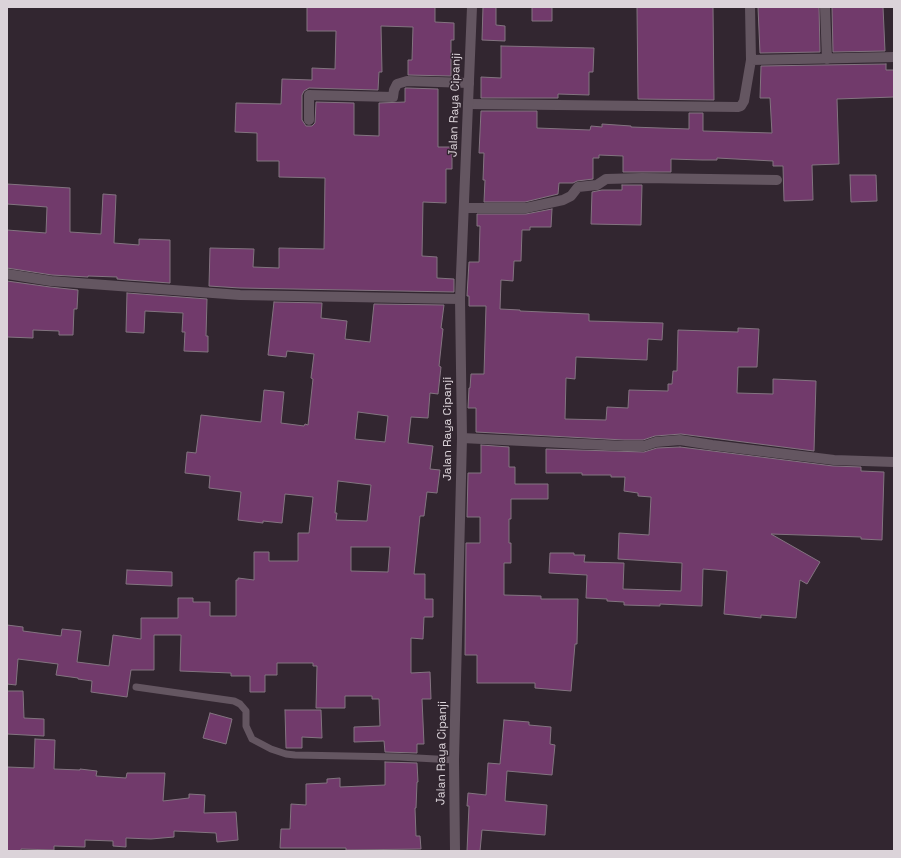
<!DOCTYPE html>
<html>
<head>
<meta charset="utf-8">
<style>
	body { margin:0 }
	#map { position:relative; width:901px; height:858px; overflow:hidden; background:#322630; font-family:"Space Grotesk",sans-serif }
	canvas { display:block }
	.frame { position:absolute; inset:0; border:8px solid #dbd3d9; pointer-events:none }
</style>
</head>
<body>
<div id="map">
<canvas width="901" height="858"></canvas>
<div class="frame"></div>
</div>
<script>
const ctx = document.querySelector('canvas').getContext('2d');
ctx.lineJoin = 'round';
function fillPath(path, color) {
  ctx.fillStyle = color;
  ctx.fill(path, 'evenodd');
}
function poly(rows) {
  const path = new Path2D();
  for (const r of rows) {
    path.moveTo(r[0], r[1]);
    for (let i = 2; i < r.length; i += 2) path.lineTo(r[i], r[i + 1]);
  }
  return path;
}
function strokePath(path, color, width, dash) {
  ctx.strokeStyle = color;
  ctx.lineWidth = width;
  ctx.lineCap = dash ? 'butt' : 'round';
  ctx.setLineDash(dash || []);
  ctx.stroke(path);
}
function label(font, color, halo, rows, align = 'center') {
  ctx.font = font + ' "Space Grotesk",sans-serif';
  ctx.lineWidth = 3;
  ctx.setLineDash([]);
  ctx.textBaseline = 'middle';
  ctx.strokeStyle = halo;
  ctx.fillStyle = color;
  for (const [text, x, y, turn = 0] of rows) {
    ctx.save();
    ctx.translate(x, y);
    ctx.rotate((+turn || 0) * Math.PI / 180);
    ctx.textAlign = isNaN(turn) ? turn : align;
    if (halo) ctx.strokeText(text, 0, 0);
    ctx.fillText(text, 0, 0);
    ctx.restore();
  }
}
const building = poly([
	[307,7,435,7,435,22,454,23,454,40,451,40,451,76,408,75,408,60,412,60,413,27,381,26,382,72,379,72,378,90,309,88,304,91,302,95,302,120,306,126,312,126,315,123,316,102,354,103,354,135,379,136,379,103,405,102,405,88,408,88,438,89,438,147,452,147,452,169,446,169,446,203,423,202,422,256,437,257,437,278,454,279,454,292,240,288,209,286,210,248,254,249,253,267,279,268,279,248,324,249,325,178,279,177,279,161,257,161,257,133,235,132,236,103,281,104,282,79,312,80,312,68,335,69,336,31,307,31,307,7],
	[483,7,496,7,496,25,505,26,505,41,482,40,483,7],
	[532,7,552,7,552,21,532,21,532,7],
	[637,7,713,7,714,100,638,99,637,7],
	[758,7,819,7,820,52,760,53,758,7],
	[832,7,883,7,885,51,833,52,832,7],
	[501,46,594,48,593,72,589,72,589,95,558,94,558,98,481,98,481,77,501,78,501,46],
	[886,64,886,70,894,70,894,97,837,99,839,164,812,165,813,200,784,201,783,166,773,166,773,161,717,158,717,160,702,160,671,159,671,172,623,172,623,156,599,155,599,158,593,158,593,179,577,181,573,183,559,183,558,194,525,202,484,202,485,180,483,180,484,153,479,153,481,111,537,111,537,128,590,130,591,126,602,127,602,124,631,126,631,127,689,129,689,113,703,113,703,131,772,133,770,98,760,98,761,66,886,64],
	[850,175,876,175,877,201,851,202,850,175],
	[7,184,70,188,70,232,101,234,103,194,116,195,114,243,139,245,139,239,170,240,170,283,128,280,117,279,117,277,88,276,88,277,52,275,7,268,7,230,46,233,47,207,7,204,7,184],
	[622,185,642,185,641,225,591,224,592,192,602,190,622,190,622,185],
	[552,209,551,227,530,227,530,230,522,230,521,261,514,261,513,281,501,280,500,309,520,310,520,311,589,314,589,321,663,323,662,340,648,339,647,360,576,357,575,379,566,378,565,419,606,420,607,407,628,408,629,390,668,391,668,384,672,384,673,371,677,371,678,330,738,332,738,328,759,329,757,367,738,367,737,393,773,394,773,379,816,381,814,451,681,434,655,436,643,440,624,440,476,432,476,408,468,408,469,388,470,388,471,374,484,374,486,306,469,306,469,296,467,296,469,262,479,262,480,226,477,226,477,214,526,214,552,209],
	[7,281,50,287,78,290,77,309,74,309,73,335,59,335,59,331,33,330,33,338,7,337,7,281],
	[127,293,207,299,206,336,208,336,208,352,184,351,185,332,182,332,183,313,145,311,144,333,126,332,127,293],
	[274,302,322,303,321,318,347,321,345,339,370,342,374,304,444,305,441,328,443,329,439,366,441,367,438,394,430,393,428,418,411,417,408,443,433,446,430,469,440,470,437,493,427,492,424,516,420,516,414,574,425,574,425,599,433,599,433,617,424,617,423,639,411,638,411,673,430,672,431,699,422,699,424,744,417,744,417,753,385,752,384,741,354,742,354,727,380,726,379,699,372,699,372,696,345,696,345,708,316,708,317,666,313,666,313,663,277,663,277,675,265,675,265,692,250,692,250,676,231,676,231,673,180,671,181,635,154,635,154,670,131,670,127,697,91,692,92,681,78,679,78,678,56,675,58,664,18,659,16,685,7,684,7,625,23,627,23,631,61,636,62,629,81,631,77,662,109,666,113,635,141,639,141,618,178,618,178,598,193,598,193,602,210,602,210,616,236,616,236,580,238,580,238,578,254,580,254,552,269,552,269,561,298,561,298,533,309,533,313,497,285,494,282,523,263,521,263,523,238,520,241,492,209,488,210,476,185,473,187,452,196,453,201,415,261,422,264,390,284,392,281,423,304,426,305,424,308,425,313,379,311,378,314,354,287,351,286,357,268,355,274,302],
	[358,412,388,416,385,442,355,439,358,412],
	[338,481,371,485,367,521,336,520,337,513,335,513,338,481],
	[351,547,390,547,388,572,351,571,351,547],
	[481,445,509,447,509,467,515,467,515,484,548,484,548,499,511,499,511,519,509,519,509,543,511,543,511,563,504,563,504,595,541,596,541,599,578,599,577,644,575,644,571,691,535,688,535,683,477,683,477,655,465,655,466,543,480,543,480,517,467,517,468,473,481,473,481,445],
	[680,447,833,466,861,467,861,471,884,472,882,540,861,539,861,537,771,534,820,562,807,584,800,580,796,618,761,615,761,618,724,614,727,571,703,569,702,606,660,604,660,606,624,605,624,602,607,601,607,599,586,598,587,575,549,573,550,553,574,553,574,555,585,555,584,562,624,563,623,589,681,591,682,563,618,559,619,533,649,535,651,497,638,496,638,493,624,491,625,477,611,477,611,475,582,475,582,473,546,473,546,449,644,452,657,448,680,447],
	[127,570,172,572,172,586,126,584,127,570],
	[7,691,23,691,24,718,44,719,44,736,7,734,7,691],
	[285,710,321,710,322,738,302,737,302,748,286,748,285,710],
	[210,713,232,719,226,744,203,738,210,713],
	[504,720,529,722,529,725,551,727,550,744,555,745,552,775,507,771,505,801,547,805,545,835,482,830,480,851,467,851,469,806,467,806,468,793,486,795,488,763,500,764,504,720],
	[35,739,55,740,54,769,80,770,80,769,97,771,96,776,126,778,127,773,165,773,163,801,189,798,189,794,205,795,204,813,236,812,238,840,217,842,216,833,174,831,174,837,151,839,126,838,126,847,113,846,113,841,85,840,85,847,54,846,54,850,21,849,21,851,7,851,7,767,34,768,35,739],
	[385,762,417,763,418,782,417,782,416,808,415,808,416,836,420,836,421,849,346,850,346,848,280,848,281,829,290,829,291,804,306,805,306,784,327,783,327,779,340,778,340,787,385,785,385,762]
]);
fillPath(building, '#713a6b');
strokePath(building, '#837480', 1);
strokePath(poly([
	[136,687,234,701,240,704,246,711,246,726,252,739,271,749,286,754,295,755,399,757,454,760]
]), '#645661', 7);
strokePath(poly([
	[750,7,751,60,894,57],
	[825,7,827,59],
	[468,104,738,107,741,106,744,101,751,60],
	[309,120,309,95,393,97,394,90,397,84,407,81,469,83],
	[464,208,526,208,563,200,571,196,578,187,597,185,606,179,642,178,777,180],
	[7,274,51,281,240,295,460,299],
	[462,438,624,446,644,446,656,442,680,440,712,445,834,460,894,462]
]), '#645661', 10);
strokePath(poly([
	[455,851,454,760,462,438,460,299,472,7]
]), '#645661', 10);
label('12px', '#dbd3d9', '#322630', [
	["Jalan Raya Cipanji",455,105,-88],
	["Jalan Raya Cipanji",448,429,-90],
	["Jalan Raya Cipanji",442,753,-89]
]);
</script>
</body>
</html>
